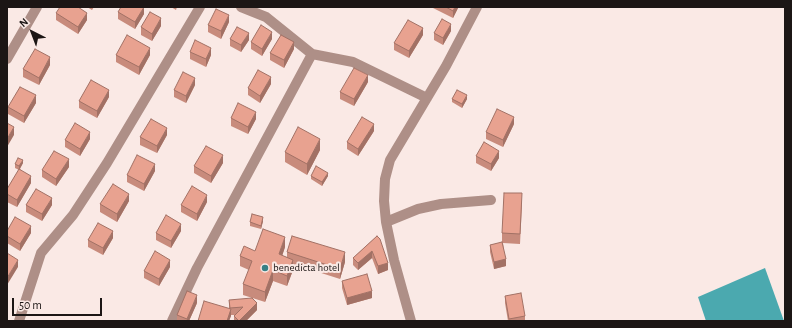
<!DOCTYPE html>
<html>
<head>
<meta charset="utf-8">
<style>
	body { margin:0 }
	#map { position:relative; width:792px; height:328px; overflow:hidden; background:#fae9e5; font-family:"Alegreya Sans",sans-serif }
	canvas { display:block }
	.frame { position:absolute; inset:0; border:8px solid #1c1615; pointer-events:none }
	.north { position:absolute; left:12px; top:12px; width:40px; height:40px; -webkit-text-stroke:3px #fae9e5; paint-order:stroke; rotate:318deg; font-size:11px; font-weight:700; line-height:16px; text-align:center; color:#1c1615 }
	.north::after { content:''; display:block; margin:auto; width:14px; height:18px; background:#1c1615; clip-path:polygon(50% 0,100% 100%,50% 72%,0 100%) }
	.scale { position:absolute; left:12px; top:298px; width:90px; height:18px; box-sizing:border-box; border:2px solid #1c1615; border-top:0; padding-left:5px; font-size:12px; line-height:14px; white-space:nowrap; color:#1c1615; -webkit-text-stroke:3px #fae9e5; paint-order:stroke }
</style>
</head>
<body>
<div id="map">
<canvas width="792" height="328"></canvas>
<div class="frame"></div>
<div class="north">N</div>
<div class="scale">50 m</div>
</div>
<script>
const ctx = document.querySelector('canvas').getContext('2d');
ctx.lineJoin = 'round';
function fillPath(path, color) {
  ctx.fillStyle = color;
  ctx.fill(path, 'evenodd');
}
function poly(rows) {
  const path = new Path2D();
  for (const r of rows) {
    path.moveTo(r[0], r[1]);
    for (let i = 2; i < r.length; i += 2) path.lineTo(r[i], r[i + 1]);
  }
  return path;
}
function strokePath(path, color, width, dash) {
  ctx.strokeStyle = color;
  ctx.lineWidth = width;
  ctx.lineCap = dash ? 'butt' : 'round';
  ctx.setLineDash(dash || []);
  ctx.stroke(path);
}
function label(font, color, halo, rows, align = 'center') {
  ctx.font = font + ' "Alegreya Sans",sans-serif';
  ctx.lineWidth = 4;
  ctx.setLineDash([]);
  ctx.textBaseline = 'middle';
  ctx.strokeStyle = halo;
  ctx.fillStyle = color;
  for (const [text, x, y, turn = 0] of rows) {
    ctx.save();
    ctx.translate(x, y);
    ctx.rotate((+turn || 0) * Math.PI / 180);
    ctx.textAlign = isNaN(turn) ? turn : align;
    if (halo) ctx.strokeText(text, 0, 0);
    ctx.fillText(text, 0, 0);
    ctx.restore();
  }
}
fillPath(poly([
	[765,268,784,321,706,321,698,297]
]), '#4ba9af');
strokePath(poly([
	[241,7,266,17,312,54,353,62,427,98],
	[7,59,37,7],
	[386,222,418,209,441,204,491,200],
	[19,321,41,253,73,215,107,163,200,7],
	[172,321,197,268,312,54],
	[411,321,394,260,386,222,384,201,385,179,390,160,446,66,477,7]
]), '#ae8f87', 10);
fillPath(poly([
	[87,7,94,7,92,10],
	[171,7,177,7,176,10],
	[431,7,458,7,458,8,453,18],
	[118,12,144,14,135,29,118,19],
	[56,13,87,20,78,34,56,20],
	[229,22,221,39,208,32,208,25],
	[161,26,152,41,141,35,141,27],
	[451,31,443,45,434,40,434,33],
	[423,35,409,58,394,50,394,43],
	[230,39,249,40,241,52,230,46],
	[272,39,262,56,251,49,251,42],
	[294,49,284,68,270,60,270,53],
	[190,52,211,55,206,67,190,59],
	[116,55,150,55,139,75,116,62],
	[50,65,39,85,23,77,23,69],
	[368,82,354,106,340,99,340,92],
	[271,84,260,103,248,95,248,88],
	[195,85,186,103,174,97,174,90],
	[109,97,97,118,79,108,79,101],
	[452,99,467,99,462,108,452,102],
	[36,103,24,123,8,114,8,107],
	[231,118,256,119,248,134,231,126],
	[514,124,503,147,486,139,486,132],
	[374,131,358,156,347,149,347,142],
	[167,135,157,153,140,145,140,137],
	[90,139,80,156,65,147,65,140],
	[320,150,307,175,285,162,285,152],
	[476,156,499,158,491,171,476,163],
	[23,163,20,169,31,183,17,207,7,202,7,189,19,170,15,168,15,164],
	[223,163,211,183,194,173,194,166],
	[69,167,56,186,42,177,42,170],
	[155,171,144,191,127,182,127,175],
	[311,176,328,176,322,186,311,179],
	[129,201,117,222,100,212,100,204],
	[207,202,197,221,181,212,181,205],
	[522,204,520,244,503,243,506,266,494,269,490,252,490,245,502,243,502,233],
	[26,205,52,205,42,221,26,212],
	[263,221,261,229,250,226,250,222],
	[7,231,31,233,20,251,7,243],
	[181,231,171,248,156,240,156,233],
	[377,236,388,270,378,274,372,258,358,270,353,265,353,258],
	[113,238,103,255,88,247,88,240],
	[285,247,282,256,287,257,287,252,345,262,340,279,293,264,293,270,287,286,273,281,265,302,243,295,243,284,249,270,240,266,240,256],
	[170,267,159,286,144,278,144,271],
	[342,281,372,298,347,305,342,288],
	[505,296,525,316,525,321,508,321,505,303],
	[229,300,257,310,246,321,234,321,234,316,235,315,231,315,229,321,198,321,229,309],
	[197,303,189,321,177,321,177,315]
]), '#c88b7c');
fillPath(poly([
	[144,7,144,14,135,29,135,22],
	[455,7,458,7,458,8,453,18,453,11],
	[87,13,87,20,78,34,78,27],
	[229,15,229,22,221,39,221,31],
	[161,18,161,26,152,41,152,34],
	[451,24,451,31,443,45,443,38],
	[423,28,423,35,409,58,409,51],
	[272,32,272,39,262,56,262,49],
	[249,33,249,40,241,52,241,45],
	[294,42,294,49,284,68,284,60],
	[150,48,150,55,139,75,139,67],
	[211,48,211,55,206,67,206,59],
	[50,57,50,65,39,85,39,78],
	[368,75,368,82,354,106,354,99],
	[271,77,271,84,260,103,260,96],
	[195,78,195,85,186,103,186,96],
	[109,90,109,97,97,118,97,111],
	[36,95,36,103,24,123,24,116],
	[467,95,467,99,462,108,462,104],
	[256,112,256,119,248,134,248,127],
	[514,117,514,124,503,147,503,140],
	[374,124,374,131,358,156,358,149],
	[14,127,14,135,7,147,7,139],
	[167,128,167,135,157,153,157,146],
	[90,132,90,139,80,156,80,149],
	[320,139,320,150,307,175,307,164],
	[499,151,499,158,491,171,491,164],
	[223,155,223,163,211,183,211,176],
	[69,159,69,167,56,186,56,179],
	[23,160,23,163,19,170,19,166],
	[155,164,155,171,144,191,144,184],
	[328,173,328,176,322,186,322,182],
	[31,176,31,183,17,207,17,200],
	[129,194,129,201,117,222,117,214],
	[207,195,207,202,197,221,197,214],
	[52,198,52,205,42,221,42,214],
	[263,217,263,221,261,229,261,226],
	[181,224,181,231,171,248,171,241],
	[31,226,31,233,20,251,20,244],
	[113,231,113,238,103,255,103,248],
	[285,237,285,247,279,265,279,254],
	[372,251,372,258,358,270,358,263],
	[345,252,345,262,340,279,340,269],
	[506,259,506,266,494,269,494,262],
	[18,260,18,267,7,285,7,278],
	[170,260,170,267,159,286,159,279],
	[293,260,293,270,287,286,287,276],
	[388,263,388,270,378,274,378,266],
	[273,270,273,281,265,302,265,292],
	[372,291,372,298,347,305,347,298],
	[197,295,197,303,189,321,187,321,187,319],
	[257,303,257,310,246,321,239,321],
	[231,309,231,316,229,321,227,321]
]), '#a27165');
const building = poly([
	[60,7,78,7,87,13,78,27,56,13,60,7],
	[121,7,144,7,135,22,118,12,121,7],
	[446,7,455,7,453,11,446,7],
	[216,9,229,15,221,31,208,25,216,9],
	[150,12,161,18,152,34,141,27,150,12],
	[442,19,451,24,443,38,434,33,442,19],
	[408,20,423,28,409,51,394,43,408,20],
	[261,25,272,32,262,49,251,42,261,25],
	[237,27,249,33,241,45,230,39,237,27],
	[127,35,150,48,139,67,116,55,127,35],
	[281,35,294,42,284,60,270,53,281,35],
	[195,40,211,48,206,59,190,52,195,40],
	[35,49,50,57,39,78,23,69,35,49],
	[354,68,368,75,354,99,340,92,354,68],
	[258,70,271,77,260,96,248,88,258,70],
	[183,72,195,78,186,96,174,90,183,72],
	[91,80,109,90,97,111,79,101,91,80],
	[20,87,36,95,24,116,8,107,20,87],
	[457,90,467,95,462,104,452,99,457,90],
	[238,103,256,112,248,127,231,118,238,103],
	[497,109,514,117,503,140,486,132,497,109],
	[362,117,374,124,358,149,347,142,362,117],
	[151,119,167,128,157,146,140,137,151,119],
	[7,123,14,127,7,139,7,123],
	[75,123,90,132,80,149,65,140,75,123],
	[298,127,320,139,307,164,285,152,298,127],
	[484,142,499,151,491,164,476,156,484,142],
	[206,146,223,155,211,176,194,166,206,146],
	[54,151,69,159,56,179,42,170,54,151],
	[137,155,155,164,144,184,127,175,137,155],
	[18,158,23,160,19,166,15,164,18,158],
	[316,166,328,173,322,182,311,176,316,166],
	[19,169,31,176,17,200,7,194,7,189,19,169],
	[113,184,129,194,117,214,100,204,113,184],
	[192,186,207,195,197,214,181,205,192,186],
	[36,189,52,198,42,214,26,205,36,189],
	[504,193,522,193,520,234,502,233,504,193],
	[252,214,263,217,261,226,250,222,252,214],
	[166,215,181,224,171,241,156,233,166,215],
	[15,217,31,226,20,244,7,236,7,231,15,217],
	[98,223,113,231,103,248,88,240,98,223],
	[263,229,285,237,279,254,293,260,287,276,273,270,265,292,243,284,252,261,240,256,244,246,255,251,263,229],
	[292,236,345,252,340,269,287,252,292,236],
	[377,236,380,239,388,263,378,266,372,251,358,263,353,258,377,236],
	[502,242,506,259,494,262,490,245,502,242],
	[155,251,170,260,159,279,144,271,155,251],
	[7,253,18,260,7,278,7,253],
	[367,274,372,291,347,298,342,281,367,274],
	[187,291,197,295,187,319,177,315,187,291],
	[521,293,525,316,509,319,505,296,521,293],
	[252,298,257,303,239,321,234,316,243,307,230,308,229,300,252,298],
	[204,301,231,309,227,321,198,321,204,301]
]);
fillPath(building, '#e8a290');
strokePath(building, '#a27165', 1);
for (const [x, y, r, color] of [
	[265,268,4,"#388085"]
]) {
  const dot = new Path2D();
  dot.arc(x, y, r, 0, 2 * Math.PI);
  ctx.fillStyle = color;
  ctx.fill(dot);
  strokePath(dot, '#fae9e5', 1.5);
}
label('11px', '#1c1615', '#fae9e5', [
	["benedicta hotel",273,268]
], 'left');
</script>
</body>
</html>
